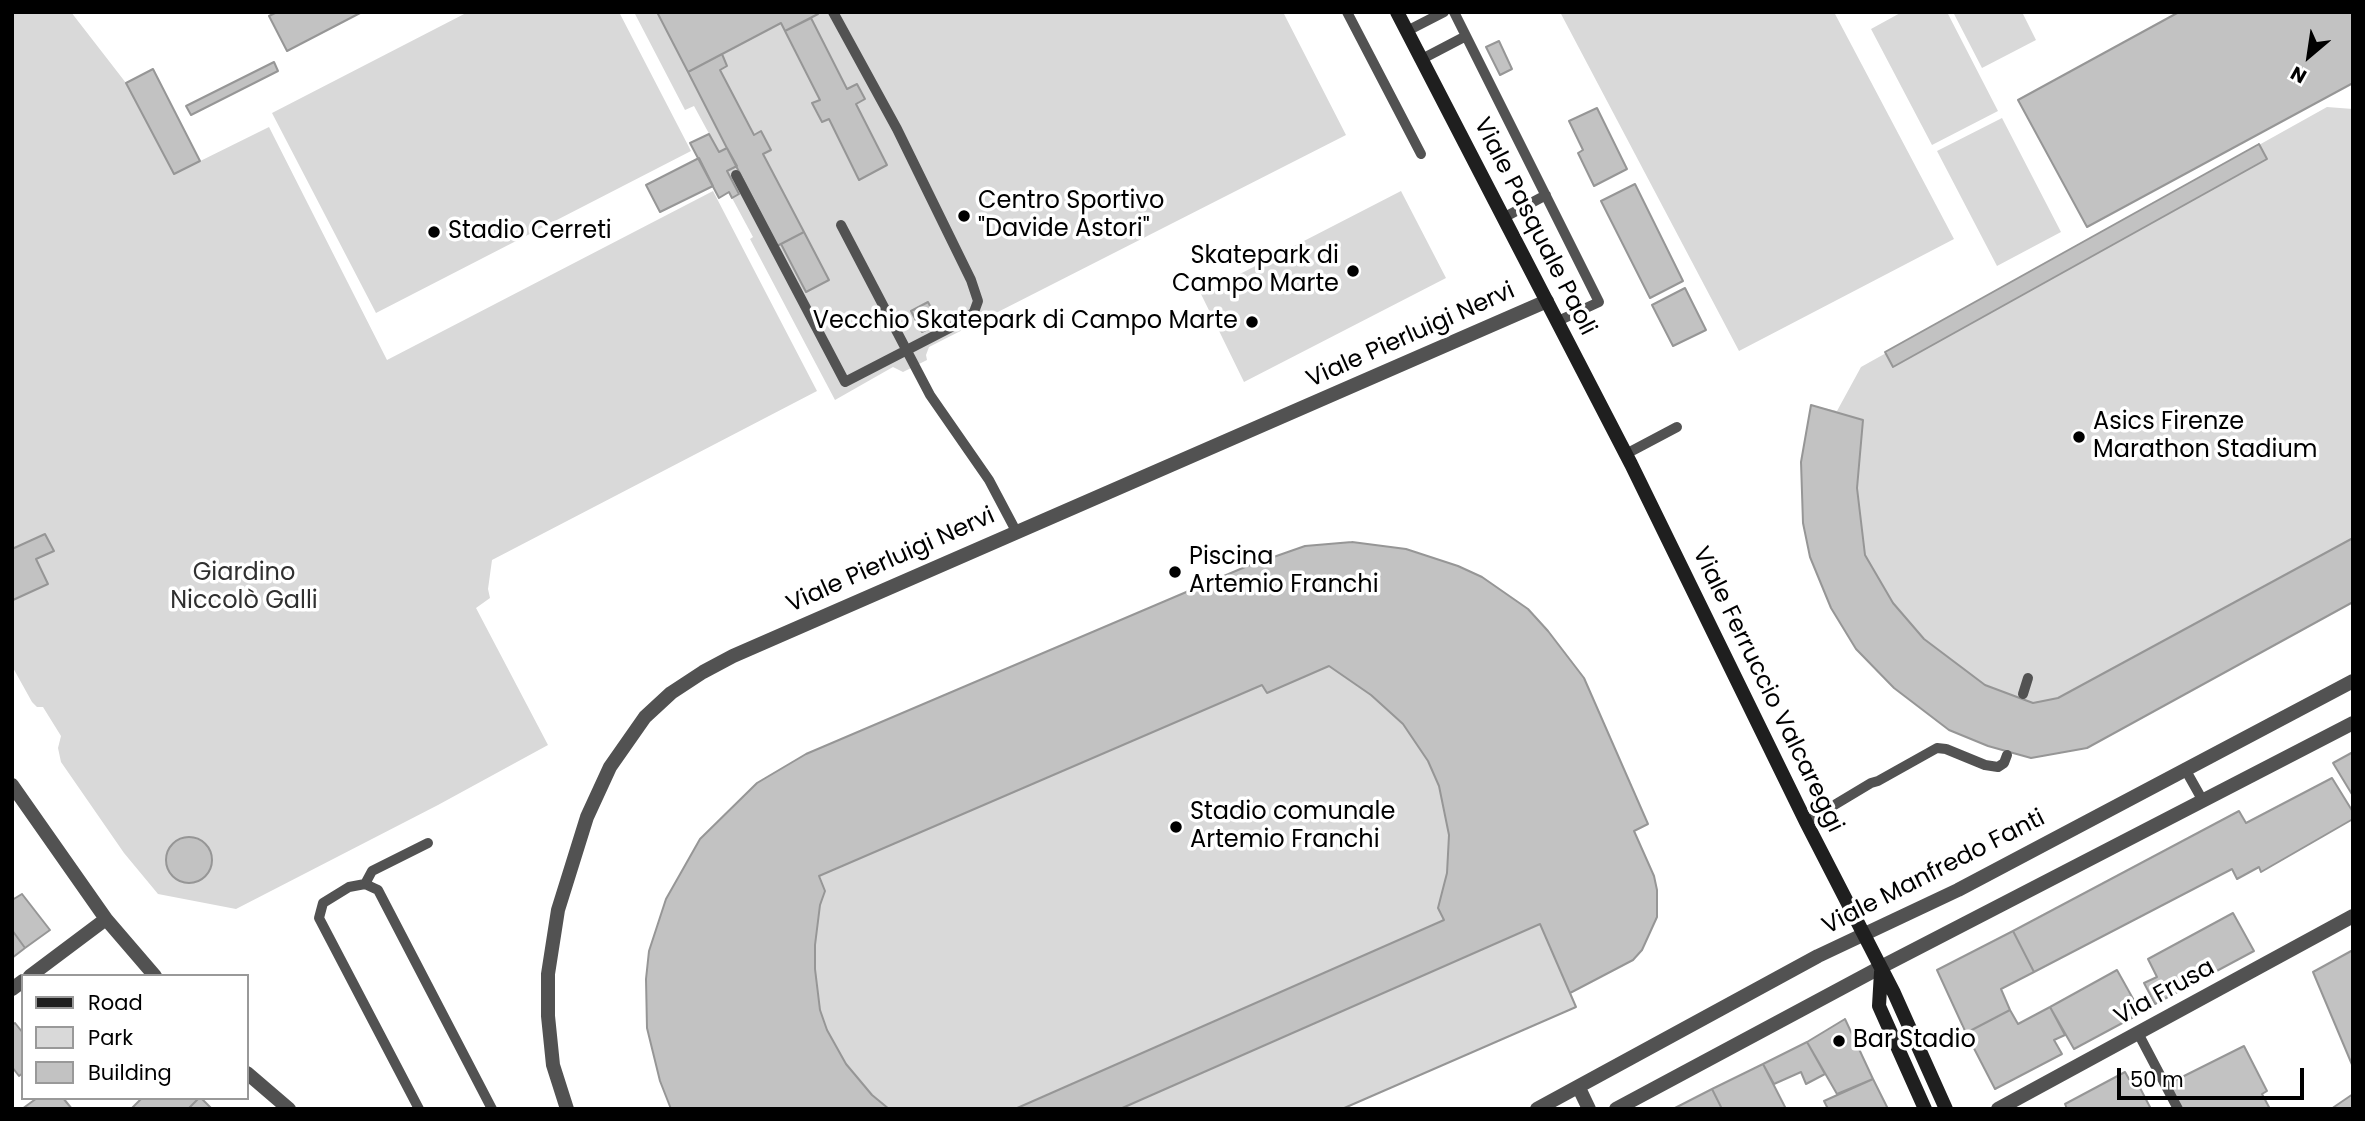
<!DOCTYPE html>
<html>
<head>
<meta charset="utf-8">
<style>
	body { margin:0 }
	#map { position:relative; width:2365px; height:1121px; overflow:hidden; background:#fff; font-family:Poppins,sans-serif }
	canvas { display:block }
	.frame { position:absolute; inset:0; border:14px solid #000; pointer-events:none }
	.legend { position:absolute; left:21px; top:974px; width:228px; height:126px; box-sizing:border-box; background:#fff; border:2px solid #999; margin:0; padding:9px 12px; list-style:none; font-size:21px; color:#000 }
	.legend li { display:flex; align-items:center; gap:14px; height:35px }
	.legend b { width:35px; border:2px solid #999 }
	.north { position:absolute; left:2274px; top:21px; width:70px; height:70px; -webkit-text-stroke:5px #fff; paint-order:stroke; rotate:209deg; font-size:19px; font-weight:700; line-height:28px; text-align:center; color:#000 }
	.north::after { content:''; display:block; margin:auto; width:24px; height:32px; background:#000; clip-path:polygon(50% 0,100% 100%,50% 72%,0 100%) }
	.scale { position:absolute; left:2117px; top:1068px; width:187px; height:32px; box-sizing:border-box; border:4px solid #000; border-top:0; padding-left:9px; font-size:21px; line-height:24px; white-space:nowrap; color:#000; -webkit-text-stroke:5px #fff; paint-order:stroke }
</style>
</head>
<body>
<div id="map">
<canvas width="2365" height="1121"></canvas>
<div class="frame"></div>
<ul class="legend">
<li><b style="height:9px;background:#1f1f1f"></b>Road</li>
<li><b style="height:19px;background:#d9d9d9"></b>Park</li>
<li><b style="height:19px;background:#c2c2c2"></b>Building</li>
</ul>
<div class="north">N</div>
<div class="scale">50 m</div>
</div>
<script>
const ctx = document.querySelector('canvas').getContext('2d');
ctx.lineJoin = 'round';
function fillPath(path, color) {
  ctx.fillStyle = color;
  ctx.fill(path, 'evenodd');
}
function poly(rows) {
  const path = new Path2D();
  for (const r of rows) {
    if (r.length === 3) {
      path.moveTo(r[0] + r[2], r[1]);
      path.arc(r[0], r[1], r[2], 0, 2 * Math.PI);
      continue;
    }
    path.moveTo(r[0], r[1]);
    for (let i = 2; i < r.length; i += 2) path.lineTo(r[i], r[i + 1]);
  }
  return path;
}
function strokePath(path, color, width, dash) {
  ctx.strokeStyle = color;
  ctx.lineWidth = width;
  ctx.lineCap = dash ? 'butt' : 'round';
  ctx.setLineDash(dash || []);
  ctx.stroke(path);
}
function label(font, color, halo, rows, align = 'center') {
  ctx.font = font + ' Poppins,sans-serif';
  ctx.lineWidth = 7;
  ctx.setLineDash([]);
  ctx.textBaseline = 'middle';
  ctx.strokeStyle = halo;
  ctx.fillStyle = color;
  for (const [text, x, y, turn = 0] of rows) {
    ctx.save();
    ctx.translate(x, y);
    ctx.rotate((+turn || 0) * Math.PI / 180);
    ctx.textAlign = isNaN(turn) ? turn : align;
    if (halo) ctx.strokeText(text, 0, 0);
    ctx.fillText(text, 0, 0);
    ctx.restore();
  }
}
fillPath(poly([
	[71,12,126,83,174,174,269,127,387,360,713,191,817,391,492,560,488,589,490,598,476,608,548,745,438,805,236,909,158,894,124,853,61,762,58,748,61,736,43,707,37,707,32,702,12,666,12,13],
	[468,12,619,12,691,151,376,313,272,113],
	[634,12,1283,12,1346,135,929,347,926,355,927,360,903,372,893,367,835,400,750,239,753,237,732,198,739,193,727,171,737,166,719,152,694,106,685,110],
	[1560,12,1834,12,1954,239,1739,351],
	[1902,12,1947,12,1998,111,1932,145,1871,29],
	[1953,12,2022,12,2036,40,1982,68],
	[2327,107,2353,109,2353,602,2031,758,1988,746,1949,730,1831,608,1810,557,1803,523,1801,462,1811,405,1837,411,1861,367],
	[2002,118,2061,232,1997,266,1937,151],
	[1401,191,1446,278,1244,382,1201,294],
	[1352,542,1406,549,1458,566,1482,577,1528,609,1548,631,1584,678,1648,824,1634,831,1654,876,1657,890,1657,917,1642,950,1633,960,1570,992,1576,1007,1342,1109,671,1109,660,1081,647,1028,646,979,649,951,666,899,700,839,757,783,806,754,1245,567,1305,546]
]), '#d9d9d9');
const building = poly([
	[277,12,362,12,287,51,269,16,277,12],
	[657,12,817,12,818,14,785,31,781,23,688,72,657,12],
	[2179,12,2353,12,2353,83,2087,227,2018,100,2179,12],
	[811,18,847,89,857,84,865,99,856,104,887,165,859,180,829,119,822,122,812,103,820,100,785,31,811,18],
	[1499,41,1512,69,1500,75,1486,47,1499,41],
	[722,54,727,66,720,70,754,135,761,131,771,150,763,154,804,232,777,246,688,72,722,54],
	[274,62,278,71,191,115,186,106,274,62],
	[153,69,200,161,174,174,126,83,153,69],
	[1597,108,1627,169,1594,186,1578,153,1583,150,1569,121,1597,108],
	[709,134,719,152,727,148,737,166,727,171,739,194,732,198,729,192,719,198,690,143,709,134],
	[2259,144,2267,159,1893,367,1885,352,2259,144],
	[699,158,713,186,660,212,646,185,699,158],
	[1635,184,1683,281,1650,298,1601,201,1635,184],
	[804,232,829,280,806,292,781,244,804,232],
	[1685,288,1706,330,1673,346,1652,305,1685,288],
	[928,302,939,323,922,332,911,311,928,302],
	[1811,405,1863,420,1857,488,1865,555,1893,603,1924,639,1985,685,2033,703,2058,698,2353,538,2353,602,2087,748,2031,758,1988,746,1949,730,1894,688,1856,649,1831,608,1810,557,1803,523,1801,462,1811,405],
	[45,534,54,551,36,559,48,584,13,600,12,549,45,534],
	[1352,542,1406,549,1458,566,1482,577,1528,609,1548,631,1584,678,1648,824,1634,831,1654,876,1657,890,1657,917,1642,950,1633,960,1570,993,1576,1007,1342,1109,1015,1109,1444,920,1438,908,1447,873,1449,835,1439,786,1428,761,1403,724,1371,695,1329,666,1267,693,1262,685,819,876,825,891,820,905,815,945,815,969,820,1010,827,1030,846,1064,872,1095,889,1109,671,1109,660,1081,647,1028,646,979,649,951,666,899,700,839,757,783,806,754,1245,567,1305,546,1352,542],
	[2353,752,2353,796,2333,763,2353,752],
	[2332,778,2353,812,2353,819,2261,872,2259,867,2237,879,2232,869,2034,972,2013,931,2239,811,2246,823,2332,778],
	[189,860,23],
	[22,894,50,930,25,948,12,930,12,900,22,894],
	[2233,913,2254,951,2155,1004,2144,983,2157,977,2148,959,2233,913],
	[1540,924,1576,1007,1342,1109,1120,1109,1540,924],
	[12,930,25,948,12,958,12,930],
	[2013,931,2034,972,2001,989,2010,1010,1966,1033,1937,970,2013,931],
	[2353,950,2353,1067,2313,972,2353,950],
	[2117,970,2141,1013,2074,1049,2050,1007,2117,970],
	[2050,1007,2065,1035,2054,1040,2062,1054,1995,1089,1966,1033,2010,1010,2018,1024,2050,1007],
	[1845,1019,1873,1079,1837,1094,1807,1042,1845,1019],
	[15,1023,23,1033,23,1073,19,1076,12,1067,12,1025,15,1023],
	[1807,1042,1825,1074,1806,1084,1801,1072,1774,1084,1763,1064,1807,1042],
	[2244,1046,2267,1091,2262,1094,2270,1109,2181,1109,2168,1084,2244,1046],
	[1763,1064,1786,1109,1722,1109,1712,1089,1763,1064],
	[2125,1072,2134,1088,2139,1086,2151,1109,2067,1109,2065,1104,2125,1072],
	[1873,1079,1888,1109,1828,1109,1824,1101,1873,1079],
	[1712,1089,1722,1109,1673,1109,1712,1089],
	[2353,1094,2353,1109,2331,1109,2353,1094],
	[37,1098,63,1098,72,1109,22,1109,37,1098],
	[142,1098,199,1098,188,1109,131,1109,142,1098],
	[199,1098,201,1098,212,1109,188,1109,199,1098]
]);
fillPath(building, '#c2c2c2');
strokePath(building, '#969696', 2);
strokePath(poly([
	[1347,12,1421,154],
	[1454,12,1599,302,1558,321],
	[1407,31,1444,12],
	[1422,59,1466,36],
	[736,175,845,382,965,320,974,312,978,301,971,280,897,129,833,12],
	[1505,217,1546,195],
	[841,225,930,395,989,480,1016,531],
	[1626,454,1677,427],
	[2023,694,2028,678],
	[2185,769,2203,801],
	[1806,822,1871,783,1878,781,1937,748,1946,749,1985,765,1998,767,2004,763,2007,755],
	[365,884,372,871,428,843],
	[2138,1033,2178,1109],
	[419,1109,319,918,323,903,349,887,365,884,378,890,492,1109]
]), '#525252', 10);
strokePath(poly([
	[12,785,106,919,155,976],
	[30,976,106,919],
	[12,989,23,981],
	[247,1073,289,1109],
	[1579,1088,1589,1109],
	[567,1109,553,1065,548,1016,548,974,558,910,587,817,610,767,645,717,671,693,703,672,733,656,1547,301],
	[1537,1109,1818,956,1958,890,2353,681],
	[1616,1109,1881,967,2353,723],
	[1998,1109,2353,916]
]), '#525252', 14);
strokePath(poly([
	[1397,12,1631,464,1806,822,1894,993,1946,1109],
	[1881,972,1879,1006,1925,1109]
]), '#1f1f1f', 14);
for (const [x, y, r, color] of [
	[964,216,7,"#000"],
	[434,232,7,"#000"],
	[1353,271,7,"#000"],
	[1252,322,7,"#000"],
	[2079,437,7,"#000"],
	[1175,572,7,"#000"],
	[1176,827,7,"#000"],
	[1839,1041,7,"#000"]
]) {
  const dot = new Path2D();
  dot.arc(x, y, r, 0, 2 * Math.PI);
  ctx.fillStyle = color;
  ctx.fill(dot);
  strokePath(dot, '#fff', 2.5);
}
label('24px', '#000', '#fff', [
	["Centro Sportivo",978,202],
	["\"Davide Astori\"",978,230],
	["Stadio Cerreti",448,232],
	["Skatepark di",1339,257,"right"],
	["Campo Marte",1339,285,"right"],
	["Vecchio Skatepark di Campo Marte",1238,322,"right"],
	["Asics Firenze",2093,423],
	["Marathon Stadium",2093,451],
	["Piscina",1189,558],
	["Artemio Franchi",1189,586],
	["Stadio comunale",1190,813],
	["Artemio Franchi",1190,841],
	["Bar Stadio",1853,1041]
], 'left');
label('24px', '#000', '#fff', [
	["Viale Pasquale Paoli",1534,227,63],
	["Viale Pierluigi Nervi",1411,336,-24],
	["Viale Pierluigi Nervi",891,561,-24],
	["Viale Ferruccio Valcareggi",1767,690,64],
	["Viale Manfredo Fanti",1934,873,-27],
	["Via Frusa",2165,993,-29]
]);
label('24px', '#303030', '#fff', [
	["Giardino",244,574],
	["Niccolò Galli",244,602]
]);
</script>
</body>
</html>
